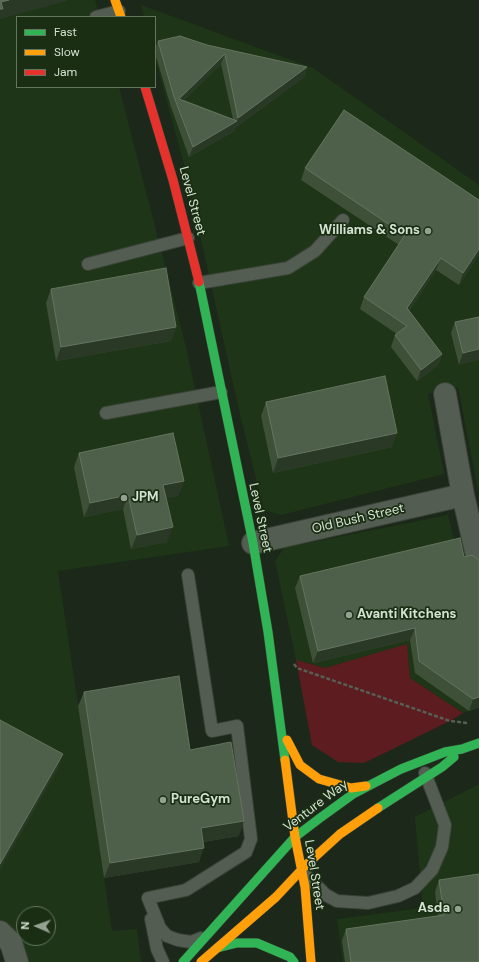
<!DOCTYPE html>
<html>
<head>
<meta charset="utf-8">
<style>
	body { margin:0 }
	#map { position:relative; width:479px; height:962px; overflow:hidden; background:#1c2819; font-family:"DM Sans",sans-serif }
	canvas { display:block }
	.legend { position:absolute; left:16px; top:16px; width:140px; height:72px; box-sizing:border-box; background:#192e13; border:1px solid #64765f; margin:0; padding:5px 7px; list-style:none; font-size:12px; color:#d5e2d1 }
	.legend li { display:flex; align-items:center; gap:8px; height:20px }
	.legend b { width:20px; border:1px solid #64765f }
	.north { position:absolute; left:16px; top:906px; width:40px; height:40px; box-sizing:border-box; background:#192e13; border:1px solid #64765f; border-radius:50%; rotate:272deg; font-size:11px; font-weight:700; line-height:16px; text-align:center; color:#d5e2d1 }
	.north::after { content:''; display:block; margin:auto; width:14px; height:18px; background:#94a191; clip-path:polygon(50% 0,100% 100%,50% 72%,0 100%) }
</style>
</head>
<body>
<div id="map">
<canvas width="479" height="962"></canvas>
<ul class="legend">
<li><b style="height:5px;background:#30b455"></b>Fast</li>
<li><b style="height:5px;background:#ff9f0a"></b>Slow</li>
<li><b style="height:5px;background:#e5322d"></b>Jam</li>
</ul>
<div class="north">N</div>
</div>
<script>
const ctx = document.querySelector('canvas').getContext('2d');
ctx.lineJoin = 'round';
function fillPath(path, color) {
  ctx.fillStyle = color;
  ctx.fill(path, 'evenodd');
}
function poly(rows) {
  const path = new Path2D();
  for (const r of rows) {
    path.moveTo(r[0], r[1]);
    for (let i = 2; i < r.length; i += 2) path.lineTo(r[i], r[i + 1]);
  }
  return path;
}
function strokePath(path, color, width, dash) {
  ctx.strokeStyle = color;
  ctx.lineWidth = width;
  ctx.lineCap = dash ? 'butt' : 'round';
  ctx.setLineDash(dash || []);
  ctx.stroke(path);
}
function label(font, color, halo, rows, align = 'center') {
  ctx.font = font + ' "DM Sans",sans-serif';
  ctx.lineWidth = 3.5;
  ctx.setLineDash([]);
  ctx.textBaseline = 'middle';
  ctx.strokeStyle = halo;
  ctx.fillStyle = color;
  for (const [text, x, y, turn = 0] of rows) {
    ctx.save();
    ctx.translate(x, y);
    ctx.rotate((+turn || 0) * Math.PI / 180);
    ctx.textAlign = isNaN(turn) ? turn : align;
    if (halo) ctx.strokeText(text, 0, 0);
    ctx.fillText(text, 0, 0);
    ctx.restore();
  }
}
fillPath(poly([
	[0,0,95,0,100,17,17,17,17,87,119,87,186,347,229,546,58,571,112,931,137,929,141,962,24,962,22,937,0,931],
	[24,914,48,914,48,938,24,938],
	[141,5,313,68,479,185,479,495,458,387,428,394,444,474,281,515,264,510,241,419,185,168,155,58,155,17,144,17],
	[448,515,479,646,479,708,463,713,410,678,407,645,325,668,296,660,275,561,284,548],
	[479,784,479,962,343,962,337,919,423,908,415,817]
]), '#1e3617');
fillPath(poly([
	[407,644,410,678,463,713,450,721,364,763,338,762,312,745,296,660,325,668]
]), '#5c1c20');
const lane = poly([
	[96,17,119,11],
	[88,264,188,238],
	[199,283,288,268,315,251,343,220],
	[106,413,221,392],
	[305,874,326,895,337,901,368,903,398,896,415,888,432,870,442,847,445,825,425,773],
	[148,898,186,890,246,852,251,839,237,726,212,731,188,575],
	[148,898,160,928,167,936,178,940,191,942,201,938],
	[151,919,157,949,163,962]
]);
const street = poly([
	[445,394,463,495,478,560],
	[253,543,463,495],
	[0,932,11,943,17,962]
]);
const fast = poly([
	[199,282,253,543,268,632,285,760],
	[378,808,442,767,454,757],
	[217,948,237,943,257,943,290,957,294,962],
	[183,962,295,837,320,818,353,794,401,769,445,752,462,749,479,743]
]);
const slow = poly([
	[115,0,121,17],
	[287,740,300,765,319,779,351,788,366,786],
	[285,760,295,837,305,887,311,962],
	[201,962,276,897,306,865,340,834,378,808]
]);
const jam = poly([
	[145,87,173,180,199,282]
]);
strokePath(lane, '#384236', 14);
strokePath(street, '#384236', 24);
strokePath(fast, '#384236', 10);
strokePath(slow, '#384236', 10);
strokePath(jam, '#384236', 10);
strokePath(poly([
	[294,664,297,668,450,721,468,723]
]), '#575f54', 2.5, [4, 2]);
strokePath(lane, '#545d51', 12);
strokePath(street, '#545d51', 22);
strokePath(fast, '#30b455', 9);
strokePath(slow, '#ff9f0a', 9);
strokePath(jam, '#e5322d', 9);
fillPath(poly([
	[158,41,207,45,307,67,304,77,235,128,234,131,189,157,171,107,155,53,155,49],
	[221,64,233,119,184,100],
	[305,168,479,254,459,285,436,270,409,311,442,354,438,365,417,381,391,347,395,335,397,334,360,309,364,297,399,245,301,180],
	[51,289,176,327,171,341,56,361,46,303],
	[479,317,459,365,451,333,455,322],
	[266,402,392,447,273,473,261,416],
	[79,453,184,481,178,496,166,498,167,542,131,549,123,509,84,517,74,467],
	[464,557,479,560,479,707,469,711,415,673,410,640,313,663,295,588,300,576],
	[84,692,190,750,239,836,203,842,199,862,104,878,78,706],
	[439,880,479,962,345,962,342,941,346,929,438,916,435,892]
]), '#3f5039');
fillPath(poly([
	[9,0,67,0,67,1,0,19,0,6,1,2],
	[225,54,221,64,178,106,179,99],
	[307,67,304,77,235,128,234,131,189,157,193,147,237,121,238,118],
	[479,249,479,254,459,285,463,273],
	[441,258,436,270,403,320,407,308],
	[176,327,171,341,56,361,61,347],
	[479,349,479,360,459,365,463,353],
	[442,354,438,365,417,381,421,370],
	[397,433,392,447,273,473,278,458],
	[184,481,178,496,158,500,163,485],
	[128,495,123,509,84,517,90,503],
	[173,527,167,542,131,549,137,535],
	[415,628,410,640,313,663,318,651],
	[479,697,479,707,469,711,473,699],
	[63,754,58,769,0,870,0,864],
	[244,821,239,836,196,843,201,828],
	[204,848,199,862,104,878,110,863]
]), '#2a3926');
const building = poly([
	[0,0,9,0,1,2,3,9,0,9,0,0],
	[180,36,207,45,307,67,238,118,225,54,179,99,237,121,193,147,174,97,158,41,180,36],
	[344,110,479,200,479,249,463,273,441,258,407,308,442,354,421,370,395,335,407,326,364,297,405,235,305,168,344,110],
	[166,268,176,327,61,347,51,289,166,268],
	[479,317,479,349,463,353,455,322,479,317],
	[385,376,397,433,278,458,266,402,385,376],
	[173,433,184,481,163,485,173,527,137,535,128,495,90,503,79,453,173,433],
	[460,538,464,557,472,555,479,560,479,697,473,699,419,661,415,628,318,651,300,576,460,538],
	[179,676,190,750,231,742,244,821,201,828,204,848,110,863,84,692,179,676],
	[0,720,63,754,0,864,0,720],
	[479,874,479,962,351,962,346,929,444,915,439,880,479,874]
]);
fillPath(building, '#4f604a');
strokePath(building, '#64745f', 1);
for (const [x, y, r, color] of [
	[428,231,4,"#94a191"],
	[124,498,4,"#94a191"],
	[349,615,4,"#94a191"],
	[163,800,4,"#94a191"],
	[458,909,4,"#94a191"]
]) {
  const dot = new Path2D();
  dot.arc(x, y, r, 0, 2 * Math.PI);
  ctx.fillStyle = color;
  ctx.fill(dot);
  strokePath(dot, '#192e13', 1.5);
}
label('13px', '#d5e2d1', '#192e13', [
	["Level Street",192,201,75],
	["Level Street",260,518,78],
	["Old Bush Street",358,519,-13],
	["Venture Way",316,806,-37],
	["Level Street",314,875,81]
]);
label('bold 13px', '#d5e2d1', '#192e13', [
	["Williams & Sons",420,231,"right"],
	["JPM",132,498],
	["Avanti Kitchens",357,615],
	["PureGym",171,800],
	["Asda",450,909,"right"]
], 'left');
</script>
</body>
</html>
